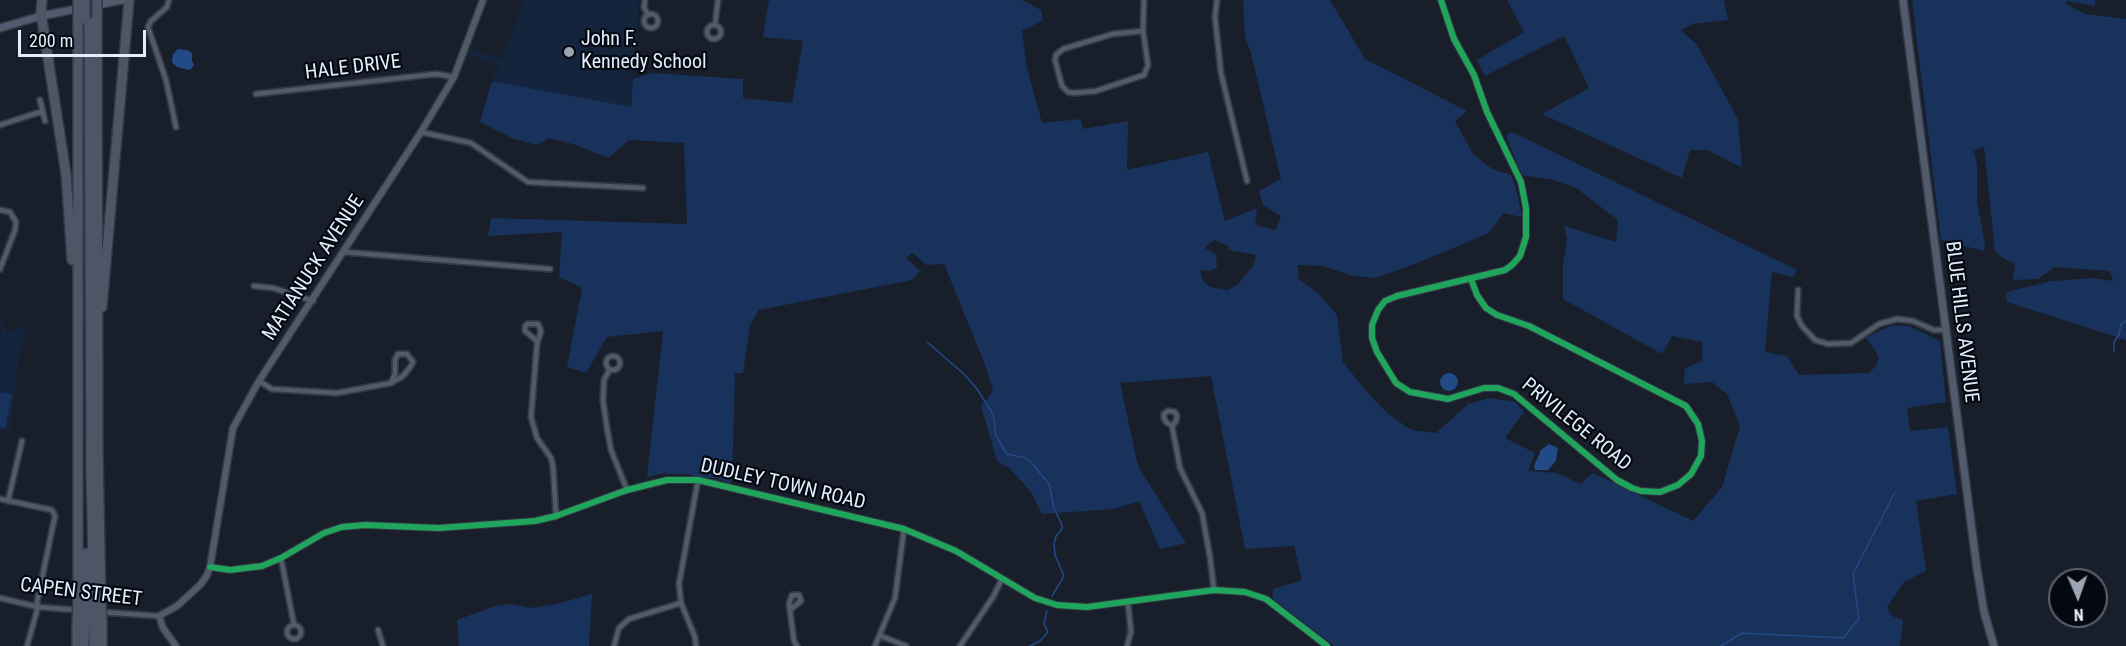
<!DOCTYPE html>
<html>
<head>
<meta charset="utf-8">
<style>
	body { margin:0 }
	#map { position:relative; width:2126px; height:646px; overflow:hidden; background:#181f2b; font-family:"Roboto Condensed",sans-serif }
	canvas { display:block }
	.north { position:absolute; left:2048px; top:568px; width:60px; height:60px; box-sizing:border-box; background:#040811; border:2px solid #5d646f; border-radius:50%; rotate:178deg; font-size:16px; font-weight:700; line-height:24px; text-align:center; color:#e3edfc }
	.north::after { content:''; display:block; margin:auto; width:21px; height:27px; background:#9ca5b3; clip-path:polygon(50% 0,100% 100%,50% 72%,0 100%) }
	.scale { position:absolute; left:18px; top:30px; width:128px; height:27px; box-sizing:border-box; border:3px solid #e3edfc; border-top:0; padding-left:8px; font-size:18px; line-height:21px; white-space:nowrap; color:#e3edfc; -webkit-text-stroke:4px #040811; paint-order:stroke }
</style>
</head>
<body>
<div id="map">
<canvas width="2126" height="646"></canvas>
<div class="north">N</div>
<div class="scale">200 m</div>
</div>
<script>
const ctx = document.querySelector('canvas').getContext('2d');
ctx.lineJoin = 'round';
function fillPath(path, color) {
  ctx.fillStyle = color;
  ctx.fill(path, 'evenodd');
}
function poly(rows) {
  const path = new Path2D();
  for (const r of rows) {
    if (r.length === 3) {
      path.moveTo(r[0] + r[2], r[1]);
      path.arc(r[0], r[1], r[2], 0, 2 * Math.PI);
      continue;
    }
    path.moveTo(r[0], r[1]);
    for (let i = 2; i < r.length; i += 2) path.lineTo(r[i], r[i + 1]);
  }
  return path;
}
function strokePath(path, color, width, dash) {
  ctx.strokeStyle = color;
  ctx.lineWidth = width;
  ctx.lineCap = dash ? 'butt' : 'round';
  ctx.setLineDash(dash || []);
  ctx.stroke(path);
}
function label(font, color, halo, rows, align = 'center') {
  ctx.font = font + ' "Roboto Condensed",sans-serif';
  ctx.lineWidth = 4.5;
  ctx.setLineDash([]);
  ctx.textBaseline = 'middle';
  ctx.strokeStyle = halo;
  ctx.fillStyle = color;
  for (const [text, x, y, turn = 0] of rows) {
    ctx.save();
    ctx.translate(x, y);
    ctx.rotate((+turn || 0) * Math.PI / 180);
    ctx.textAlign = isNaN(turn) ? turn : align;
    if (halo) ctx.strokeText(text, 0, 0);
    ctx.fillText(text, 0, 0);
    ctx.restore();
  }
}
fillPath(poly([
	[524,0,639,0,630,107,492,81,499,65,468,55,470,49,502,59],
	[0,316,6,332,27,325,19,358,9,432,0,430,0,335,3,333,0,324]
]), '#15243d');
fillPath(poly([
	[769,0,1022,0,1041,10,1043,20,1022,31,1027,68,1042,123,1081,119,1083,129,1128,121,1127,170,1208,152,1225,221,1257,208,1255,225,1275,230,1281,216,1263,205,1259,191,1281,179,1251,53,1245,37,1243,0,1330,0,1365,59,1467,111,1455,121,1473,154,1492,169,1511,175,1516,188,1522,217,1503,213,1489,233,1417,263,1376,278,1353,276,1323,266,1298,265,1298,278,1320,295,1337,315,1343,362,1366,391,1387,413,1411,430,1436,433,1468,404,1490,398,1515,402,1524,412,1505,438,1535,453,1528,471,1557,473,1580,484,1593,473,1693,521,1722,487,1740,426,1727,394,1712,382,1684,384,1685,368,1702,361,1702,342,1672,336,1662,354,1563,299,1563,264,1567,239,1564,226,1616,242,1618,220,1576,188,1554,180,1522,175,1506,136,1512,132,1797,270,1793,277,1772,272,1765,352,1787,356,1799,375,1869,373,1876,366,1879,357,1866,337,1893,325,1909,326,1940,341,1946,402,1907,408,1910,431,1948,427,1957,494,1916,501,1926,571,1905,581,1887,607,1892,616,1903,620,1900,646,1334,646,1273,599,1273,589,1302,580,1294,546,1245,549,1211,376,1120,383,1138,466,1186,543,1160,549,1139,501,1114,509,1042,514,1031,492,1009,468,997,461,981,406,993,391,986,367,944,264,926,265,912,252,906,258,920,271,912,280,759,310,750,325,743,373,735,373,732,482,729,483,716,478,698,478,689,474,659,474,647,477,663,331,607,337,586,373,567,367,582,288,559,277,562,232,488,236,491,218,687,224,684,143,629,140,608,158,573,144,549,138,537,145,514,139,480,122,492,81,631,107,633,79,652,73,743,79,743,98,792,103,803,41,763,37],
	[1214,240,1228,246,1229,250,1256,255,1254,265,1237,285,1228,290,1210,287,1203,281,1200,271,1213,270,1217,267,1216,255,1205,248],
	[1507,0,1724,0,1728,20,1693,24,1681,30,1697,45,1738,119,1742,168,1708,150,1690,150,1682,178,1542,114,1589,88,1564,36,1485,76,1477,60,1524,32],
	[1912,0,2095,0,2095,6,2066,1,2066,4,2085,14,2126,19,2126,340,2007,302,2006,292,2052,281,2093,278,2113,281,2110,271,2055,267,2038,279,2013,280,2015,264,2003,258,1995,251,1984,146,1974,151,1977,165,1977,201,1985,244,1984,251,1941,240],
	[0,392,12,394,5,429,0,428],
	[592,594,589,646,459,646,457,620,495,606,510,604,531,608,556,604]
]), '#18325b');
fillPath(poly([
	[178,49,187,50,192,53,192,61,194,65,190,70,177,67,172,62,173,54],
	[1449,382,9],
	[1549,444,1558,448,1556,461,1548,470,1535,470,1534,466,1541,450]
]), '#224a87');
strokePath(poly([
	[927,342,965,375,977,389,993,414,996,436,1007,454,1026,458,1030,461,1049,484,1054,508,1062,525,1062,529,1056,536,1054,544,1055,555,1064,576,1052,596],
	[2114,351,2114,342,2119,335,2121,324,2126,321],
	[1030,646,1040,641,1048,632,1044,624,1047,611],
	[1721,646,1742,633,1843,638,1859,619,1853,574,1895,492]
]), '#224a87', 1.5);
const minor = poly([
	[169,0,167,7,151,21,148,27,166,80,176,127],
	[645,0,644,7,648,15],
	[1217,0,1215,17,1221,73,1247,181],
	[1441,0,1454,39,1474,75,1487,112,1521,182,1526,208,1526,237,1520,256,1512,265,1505,270,1397,296,1385,301,1378,310,1372,325,1372,338,1377,352,1396,383,1410,392,1448,399,1484,388,1498,388,1514,394,1617,480,1632,488,1641,491,1660,492,1678,485,1691,474,1701,456,1702,441,1698,424,1686,406,1529,326,1497,315,1486,308,1477,295,1471,279],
	[651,21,7],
	[714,32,7],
	[715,25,718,0],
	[1143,31,1148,65,1144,75,1096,91,1074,93,1068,92,1062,86,1055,60,1056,55,1063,49,1113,34,1143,31],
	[1143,31,1144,0],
	[256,94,436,74,454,77],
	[40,100,45,121],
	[0,125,43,111],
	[421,132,471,143,528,182,643,188],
	[0,210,10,212,16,222,15,230,0,269],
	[344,252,550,269],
	[254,286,273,288,313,301],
	[1798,290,1797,316,1802,326,1815,340,1828,344,1851,343,1879,324,1897,319,1913,321,1934,330,1945,330],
	[537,344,537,341,525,331,525,327,527,324,538,324,541,331,537,344,531,417,537,438,551,458,553,466,556,516],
	[613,363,7],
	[610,369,604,380,603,401,607,428,611,450,627,490],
	[259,381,272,389,337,393,391,383,403,376,411,366,413,362,407,354,398,354,395,360,395,374,391,383],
	[1172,426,1176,421,1177,416,1175,412,1168,411,1164,414,1164,418,1166,422,1172,426,1180,468,1202,513,1210,557,1214,590],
	[0,499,52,510,55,516,37,602,38,607,27,646],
	[8,501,22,441],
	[281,558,294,625],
	[210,567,230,570,262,566,281,558,324,533,342,527,365,525,439,528,535,521,556,516,627,490,667,480,698,480,904,529,956,551,1035,598,1057,605,1087,607,1214,590,1245,592,1266,599,1327,646],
	[0,598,38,607,77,610],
	[790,610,801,601,799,595,792,595,789,604,794,641,797,646],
	[101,612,159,616],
	[294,632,7],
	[378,630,383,646],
	[881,636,906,646],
	[614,646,619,628,629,619,681,603],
	[696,646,695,637,681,603,679,584,698,480],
	[875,646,895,598,904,529],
	[960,646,993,597,1002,579],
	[1127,646,1131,632,1128,603]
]);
const tertiary = poly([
	[176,646,163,628,159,616,177,606,201,584,207,575,210,567,233,428,259,381,421,132,454,77,483,0]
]);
const secondary = poly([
	[1903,0,1977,569,1984,612,1994,646],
	[0,28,41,16,122,0]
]);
const motorway = poly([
	[42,0,41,13,66,174,72,260],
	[97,17,98,454,101,602],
	[89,18,91,476,94,602],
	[102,307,129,0],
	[78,601,78,21],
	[85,601,86,553],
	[94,621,94,646],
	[102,622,102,646],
	[77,646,77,620],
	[84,646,85,620]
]);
strokePath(minor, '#323942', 8);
strokePath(tertiary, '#323942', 9);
strokePath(secondary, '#323942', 10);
strokePath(motorway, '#323942', 12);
strokePath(minor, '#505a68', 4.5);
strokePath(tertiary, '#505a68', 6);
strokePath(secondary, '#515b6d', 7);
strokePath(motorway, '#4d5666', 9);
const motorwayBridge = poly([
	[78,0,78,21],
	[85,0,85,19],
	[97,0,97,17],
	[94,602,94,621],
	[101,602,102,622],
	[77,620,78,601],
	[85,620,85,601]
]);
strokePath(motorwayBridge, '#323942', 12, []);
strokePath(motorwayBridge, '#4d5666', 9);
strokePath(poly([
	[1441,0,1454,39,1474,75,1487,112,1521,182,1526,208,1526,237,1520,256,1512,265,1505,270,1397,296,1385,301,1378,310,1372,325,1372,338,1377,352,1396,383,1410,392,1448,399,1484,388,1498,388,1514,394,1617,480,1632,488,1641,491,1660,492,1678,485,1691,474,1701,456,1702,441,1698,424,1686,406,1529,326,1497,315,1486,308,1477,295,1471,279],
	[210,567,230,570,262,566,281,558,324,533,342,527,365,525,439,528,535,521,556,516,627,490,667,480,698,480,904,529,956,551,1035,598,1057,605,1087,607,1214,590,1245,592,1266,599,1327,646]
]), '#20a55d', 6);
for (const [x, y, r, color] of [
	[569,52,6,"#9ca5b3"]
]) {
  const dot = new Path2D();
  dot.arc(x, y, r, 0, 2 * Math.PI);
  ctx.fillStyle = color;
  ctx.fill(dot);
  strokePath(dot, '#040811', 2);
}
label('20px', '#e3edfc', '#040811', [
	["John F.",581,40],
	["Kennedy School",581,63]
], 'left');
label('20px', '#e3edfc', '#040811', [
	["HALE DRIVE",353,68,-7],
	["MATIANUCK AVENUE",314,268,-57],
	["BLUE HILLS AVENUE",1961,322,83],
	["PRIVILEGE ROAD",1576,425,39],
	["DUDLEY TOWN ROAD",783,485,13],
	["CAPEN STREET",81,593,7]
]);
</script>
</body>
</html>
